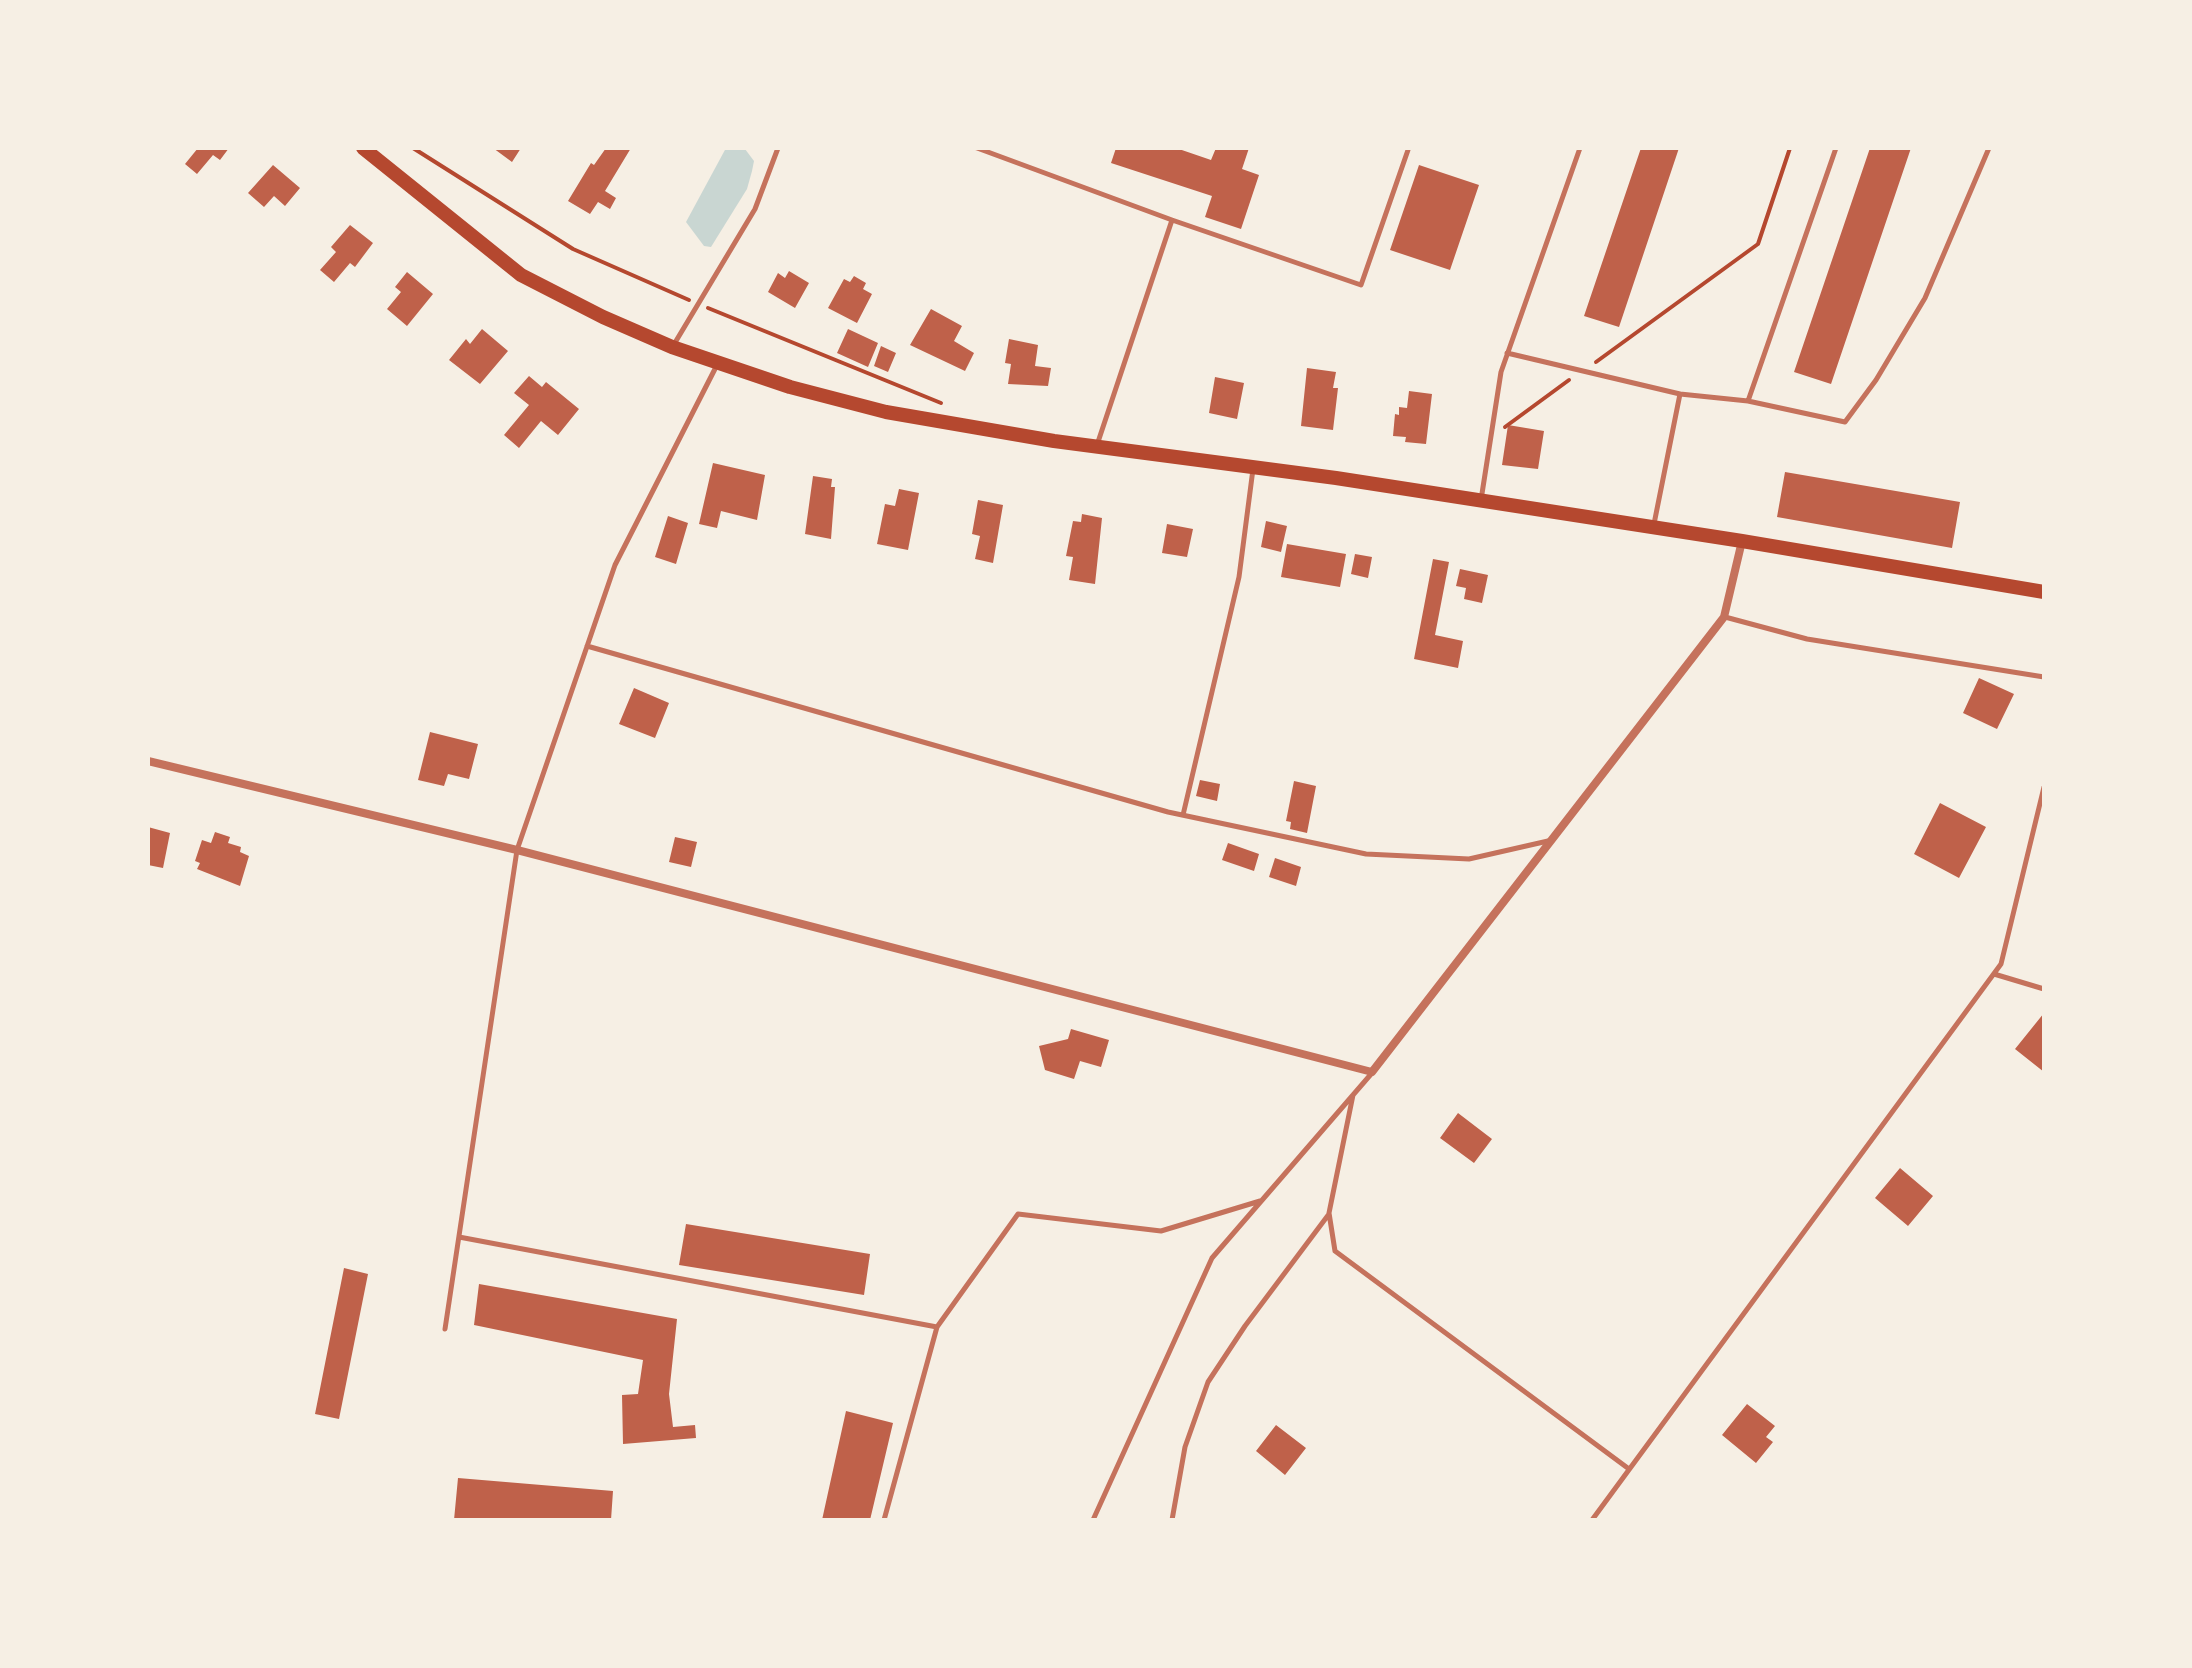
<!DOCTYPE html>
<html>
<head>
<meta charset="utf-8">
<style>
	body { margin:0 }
	#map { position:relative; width:2192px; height:1668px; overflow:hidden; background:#f6efe4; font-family:Mulish,sans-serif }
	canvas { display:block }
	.frame { position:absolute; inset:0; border:150px solid #f6efe4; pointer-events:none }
</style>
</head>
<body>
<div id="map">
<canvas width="2192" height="1668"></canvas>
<div class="frame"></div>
</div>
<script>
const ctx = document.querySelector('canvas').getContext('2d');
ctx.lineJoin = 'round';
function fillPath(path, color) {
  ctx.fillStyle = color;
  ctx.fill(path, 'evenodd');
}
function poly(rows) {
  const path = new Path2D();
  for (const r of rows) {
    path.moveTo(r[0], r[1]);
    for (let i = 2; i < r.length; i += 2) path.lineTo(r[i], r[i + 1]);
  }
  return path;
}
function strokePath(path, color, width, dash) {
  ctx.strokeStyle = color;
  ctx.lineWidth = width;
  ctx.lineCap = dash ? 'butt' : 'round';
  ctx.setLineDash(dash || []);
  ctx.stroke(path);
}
fillPath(poly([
	[726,148,745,149,754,161,752,171,747,189,711,247,704,246,686,222]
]), '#c9d6d2');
fillPath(poly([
	[198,148,229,148,220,160,213,155,197,174,185,164],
	[493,148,521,148,512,162],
	[606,148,631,148,605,191,616,198,610,209,598,202,590,214,568,201,591,163,594,165],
	[1116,148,1176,148,1211,160,1216,148,1249,148,1242,169,1259,175,1241,229,1205,217,1212,196,1111,163],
	[1641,148,1679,148,1619,327,1584,316],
	[1870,148,1911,148,1831,384,1794,372],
	[273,165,300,188,285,206,274,196,264,207,248,193],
	[1419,165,1479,185,1450,270,1390,250],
	[350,225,373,243,355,267,350,263,334,282,320,270,336,252,331,247],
	[789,271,809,283,795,308,768,292,778,273,785,278],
	[407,272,433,294,407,326,387,309,401,292,395,287],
	[854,276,866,283,863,289,872,294,857,323,828,308,844,279,850,282],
	[931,309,962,326,954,341,974,353,965,371,910,345],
	[482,329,508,351,480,384,449,360,466,339,470,344],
	[848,329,878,343,868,367,837,353],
	[1009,339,1038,345,1035,366,1051,368,1048,386,1008,384,1011,364,1005,363],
	[881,346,896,353,888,372,874,366],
	[1307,368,1336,372,1333,388,1338,388,1333,430,1301,426],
	[529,376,542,387,546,382,579,409,558,435,541,421,519,448,504,435,529,405,514,393],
	[1215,377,1244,383,1237,419,1209,413],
	[1409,391,1432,394,1426,444,1405,442,1406,437,1393,436,1395,414,1399,415,1399,407,1407,408],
	[1508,425,1544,431,1538,469,1502,465],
	[713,463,765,475,757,520,721,511,717,528,699,524],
	[1785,472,1960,502,1952,548,1777,517],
	[813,476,832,479,831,487,835,487,831,539,805,534],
	[899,489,919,493,908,550,877,544,885,504,895,506],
	[978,500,1003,505,993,563,975,559,980,536,972,534],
	[1082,514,1102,518,1095,584,1069,580,1073,557,1066,556,1073,521,1081,522],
	[668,516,688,523,676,564,655,557],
	[1266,521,1287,526,1281,552,1261,547],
	[1167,524,1193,529,1187,557,1162,553],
	[1287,544,1346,554,1340,587,1281,577],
	[1355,554,1372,557,1368,578,1351,574],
	[1433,559,1449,562,1435,635,1463,641,1458,668,1414,659],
	[1460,569,1488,575,1482,603,1464,599,1466,588,1456,586],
	[1979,678,2014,694,1997,729,1963,713],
	[634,688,669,703,655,738,619,724],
	[430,732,478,744,469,779,448,774,444,786,418,780],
	[1200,780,1220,784,1217,801,1196,796],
	[1294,781,1316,786,1307,833,1290,829,1291,822,1286,821],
	[1940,803,1986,827,1959,878,1914,854],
	[148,827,170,833,163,868,148,865],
	[215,832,230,837,228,843,241,847,240,852,249,856,240,886,197,869,200,863,195,861,202,840,211,843],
	[675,837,697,842,691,867,669,862],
	[1228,843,1259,854,1254,871,1222,860],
	[1275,858,1301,867,1296,886,1269,877],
	[2044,1013,2044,1072,2015,1049],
	[1071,1029,1109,1040,1101,1067,1080,1061,1074,1079,1045,1070,1039,1046,1068,1039],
	[1458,1113,1492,1139,1474,1163,1440,1138],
	[1900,1168,1933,1196,1908,1226,1875,1198],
	[686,1224,870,1254,864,1295,679,1265],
	[344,1268,368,1274,339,1419,315,1414],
	[479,1284,677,1319,669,1394,673,1427,695,1425,696,1438,623,1444,622,1395,638,1394,643,1360,474,1325],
	[1747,1404,1775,1426,1766,1437,1773,1442,1756,1463,1722,1435],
	[846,1411,893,1423,870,1520,822,1520],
	[1276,1425,1306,1448,1285,1475,1256,1451],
	[458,1478,613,1491,611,1520,454,1520]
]), '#bf614a');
strokePath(poly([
	[413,148,573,249,689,300],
	[708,308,941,403],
	[1596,362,1758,244,1790,148],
	[1505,427,1569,380]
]), '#b5482f', 4);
strokePath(poly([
	[977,148,1172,220],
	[673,346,755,209,778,148],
	[1507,353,1680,394],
	[1748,401,1845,422,1876,380,1925,298,1989,148],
	[1097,445,1172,220,1361,285,1408,150],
	[1481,500,1501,372,1580,148],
	[1654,524,1680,394,1748,401,1836,148],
	[1725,617,1807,639,2044,677],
	[587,646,1168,812,1366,854,1469,859,1548,841],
	[1183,815,1239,577,1253,469],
	[1994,974,2044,989],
	[1353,1095,1329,1213,1335,1251,1629,1469],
	[459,1237,937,1327,884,1520],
	[937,1327,1018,1214,1161,1231,1260,1201],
	[445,1329,517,850,615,565,718,363],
	[1093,1520,1212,1258,1372,1073],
	[1172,1520,1185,1447,1208,1382,1245,1326,1329,1214],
	[1592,1520,2001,964,2044,787]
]), '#c5725c', 5);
strokePath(poly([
	[148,761,517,850,1372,1072,1724,617,1742,541]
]), '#c5725c', 8);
strokePath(poly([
	[363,148,521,275,603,317,672,347,790,387,886,412,1054,441,1336,478,1742,541,2044,592]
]), '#b5482f', 14);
</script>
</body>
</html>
